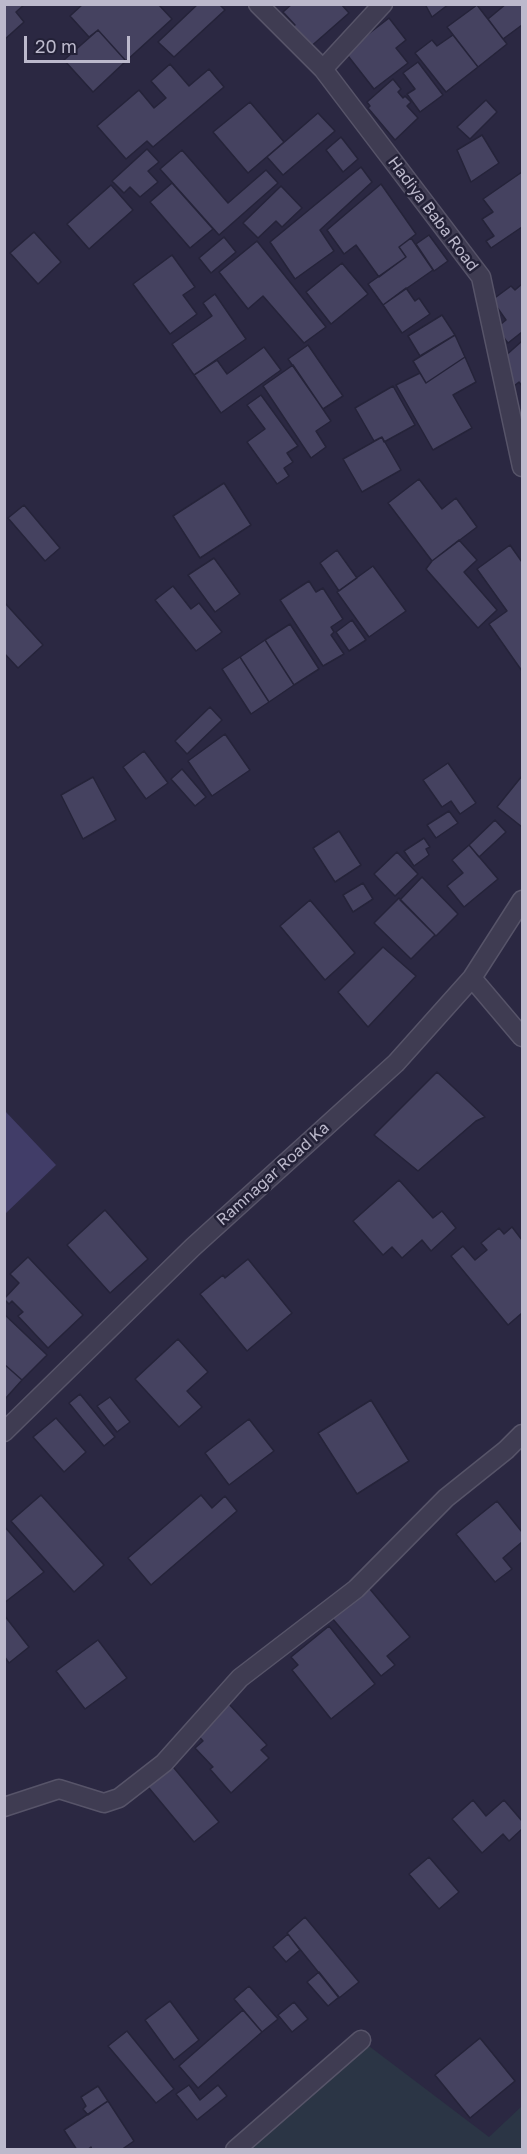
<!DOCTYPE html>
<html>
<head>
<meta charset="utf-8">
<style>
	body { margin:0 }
	#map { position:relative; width:527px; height:2154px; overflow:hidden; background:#2b2842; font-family:"Golos Text",sans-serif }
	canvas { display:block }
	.frame { position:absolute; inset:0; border:6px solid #bcb9cc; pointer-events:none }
	.scale { position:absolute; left:24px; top:36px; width:106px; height:27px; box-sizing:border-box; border:3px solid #bcb9cc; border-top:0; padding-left:8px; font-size:18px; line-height:21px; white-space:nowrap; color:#bcb9cc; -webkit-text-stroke:4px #232137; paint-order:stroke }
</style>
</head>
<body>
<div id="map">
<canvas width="527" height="2154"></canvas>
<div class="frame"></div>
<div class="scale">20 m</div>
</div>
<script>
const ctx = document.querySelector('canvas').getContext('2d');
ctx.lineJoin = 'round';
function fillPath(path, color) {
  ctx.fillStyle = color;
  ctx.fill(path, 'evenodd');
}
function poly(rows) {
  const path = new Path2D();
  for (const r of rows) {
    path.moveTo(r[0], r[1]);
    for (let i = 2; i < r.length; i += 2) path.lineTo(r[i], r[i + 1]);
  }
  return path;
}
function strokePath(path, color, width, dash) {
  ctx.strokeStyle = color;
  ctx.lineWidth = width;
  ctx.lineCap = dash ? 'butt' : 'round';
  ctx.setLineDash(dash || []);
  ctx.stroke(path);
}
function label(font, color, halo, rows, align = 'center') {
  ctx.font = font + ' "Golos Text",sans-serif';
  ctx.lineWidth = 5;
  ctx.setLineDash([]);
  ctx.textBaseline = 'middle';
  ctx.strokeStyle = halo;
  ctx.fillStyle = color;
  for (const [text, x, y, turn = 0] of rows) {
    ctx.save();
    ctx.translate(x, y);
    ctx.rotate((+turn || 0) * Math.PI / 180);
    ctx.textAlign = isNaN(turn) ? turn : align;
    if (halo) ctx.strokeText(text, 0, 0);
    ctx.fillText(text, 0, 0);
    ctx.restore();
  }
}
fillPath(poly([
	[361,2040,489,2137,522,2106,522,2149,251,2150]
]), '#2b3545');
fillPath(poly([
	[5,1111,56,1165,5,1214]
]), '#413d68');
const building = poly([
	[4,4,25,4,16,12,24,22,4,40,4,4],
	[83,4,158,4,172,19,126,61,98,30,89,37,70,16,83,4],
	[198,4,219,4,225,10,174,57,158,42,198,4],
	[292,4,341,4,349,13,308,49,290,29,295,25,283,12,292,4],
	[425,4,449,4,432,17,425,4],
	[506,4,522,4,522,25,503,39,488,19,506,4],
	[477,5,507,44,478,67,447,27,477,5],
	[389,18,406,40,396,48,408,63,374,89,345,52,389,18],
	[98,30,126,61,93,92,64,60,98,30],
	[453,35,478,67,446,92,415,53,432,40,437,46,453,35],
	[418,62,443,95,420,112,407,94,415,89,403,73,418,62],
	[170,64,189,86,209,69,224,87,153,147,147,141,126,159,97,126,139,90,154,108,166,98,151,81,170,64],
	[393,79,401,89,398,92,403,98,405,96,411,102,407,106,418,118,395,140,368,108,370,106,367,102,393,79],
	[486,100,497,112,470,139,457,127,486,100],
	[250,102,284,142,248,173,213,132,250,102],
	[318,113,335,131,283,175,267,157,318,113],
	[482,135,499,163,471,182,457,150,482,135],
	[341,137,358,159,343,172,326,150,341,137],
	[147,149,159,162,148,171,158,182,140,197,130,187,124,193,112,181,147,149],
	[182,150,228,203,266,170,278,183,219,235,160,169,182,150],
	[361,167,372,182,320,230,334,251,295,279,270,242,361,167],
	[522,172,522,227,491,248,486,241,494,236,482,219,493,212,483,199,522,172],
	[172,183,213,229,190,248,150,202,172,183],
	[381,184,416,234,399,247,406,257,379,277,356,245,344,254,327,230,381,184],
	[111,185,133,210,89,249,67,224,111,185],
	[281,186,302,208,282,227,276,221,258,238,243,223,281,186],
	[34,232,61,262,38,284,10,253,34,232],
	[429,235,448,261,434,271,416,244,429,235],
	[224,237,236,252,211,273,199,258,224,237],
	[411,238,433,270,383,305,368,284,406,257,399,247,411,238],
	[257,241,326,327,304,343,263,296,248,309,219,272,257,241],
	[172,255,195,287,183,295,197,314,170,334,133,284,172,255],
	[342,263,368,294,331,324,306,292,342,263],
	[522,284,522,332,508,343,496,328,506,320,492,300,511,286,515,290,522,284],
	[406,288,415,301,419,298,430,314,402,333,383,305,406,288],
	[215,294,246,339,194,375,172,344,212,316,203,303,215,294],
	[442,315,455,335,420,356,408,336,442,315],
	[455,335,465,357,426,383,413,361,455,335],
	[522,341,522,386,519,382,514,386,503,358,522,341],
	[308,345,343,396,323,409,288,359,308,345],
	[264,347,281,370,221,413,194,375,217,360,227,374,264,347],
	[465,357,476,382,453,395,472,428,433,450,396,385,420,373,426,383,465,357],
	[293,365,331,421,316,431,326,447,311,458,263,386,293,365],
	[393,386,415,425,384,442,382,437,374,441,355,408,393,386],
	[261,395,298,446,287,453,293,462,284,468,289,476,277,484,247,442,265,429,247,405,261,395],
	[382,437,401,470,362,492,343,459,382,437],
	[419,479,442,509,456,498,477,527,432,561,388,503,419,479],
	[224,483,251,525,200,558,173,516,224,483],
	[24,505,60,548,45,561,8,518,24,505],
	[459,540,477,560,464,572,497,610,478,628,426,569,432,561,459,540],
	[510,545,522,562,522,671,489,624,507,611,477,569,510,545],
	[337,550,357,578,339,591,320,563,337,550],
	[214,558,240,594,215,612,188,575,214,558],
	[373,566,406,611,369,637,337,592,373,566],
	[309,581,316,592,323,588,343,619,331,627,334,632,331,635,344,654,323,666,280,600,309,581],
	[173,586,191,609,199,603,222,632,196,651,155,600,173,586],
	[4,602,43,645,18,668,4,653,4,602],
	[352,620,366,640,349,651,336,632,352,620],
	[290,624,319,669,294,685,265,640,290,624],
	[265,640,294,685,269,702,240,657,265,640],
	[240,657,269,702,251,714,222,669,240,657],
	[210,707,222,720,187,754,175,741,210,707],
	[225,734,250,770,212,796,188,761,225,734],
	[144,751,168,783,146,799,123,767,144,751],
	[448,763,476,803,460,814,451,801,442,807,423,780,448,763],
	[182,769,206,797,195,806,171,779,182,769],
	[522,776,522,827,497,807,522,776],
	[93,777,116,820,83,839,61,795,93,777],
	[449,811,458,823,436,838,427,825,449,811],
	[495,820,506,832,479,857,469,845,495,820],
	[339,831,361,865,335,882,313,848,339,831],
	[424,838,430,847,426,849,429,855,414,866,404,851,424,838],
	[469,845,498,879,464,907,447,886,463,873,452,860,469,845],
	[397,852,418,874,395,896,374,874,397,852],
	[422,877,458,914,436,936,400,900,422,877],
	[363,883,373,899,353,912,343,895,363,883],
	[399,898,435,935,411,959,374,923,399,898],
	[310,900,355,953,325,980,280,926,310,900],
	[383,947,416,976,368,1027,338,992,383,947],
	[437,1072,485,1117,476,1121,418,1171,374,1135,437,1072],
	[399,1180,433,1218,442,1211,456,1228,431,1251,422,1240,402,1258,392,1247,383,1255,353,1221,399,1180],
	[105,1210,148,1259,110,1293,67,1245,105,1210],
	[512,1227,522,1240,522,1313,508,1325,451,1256,463,1246,475,1260,487,1250,481,1243,499,1228,504,1234,512,1227],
	[28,1257,83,1315,48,1348,18,1316,23,1312,12,1301,9,1304,4,1299,19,1283,10,1274,28,1257],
	[248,1259,292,1313,247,1351,200,1294,223,1275,225,1278,248,1259],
	[4,1314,47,1355,22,1380,4,1364,4,1314],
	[178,1339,208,1372,187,1391,202,1407,179,1427,135,1379,178,1339],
	[4,1364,22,1380,5,1399,4,1399,4,1364],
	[80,1394,115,1437,104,1446,69,1403,80,1394],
	[110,1397,130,1422,117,1432,97,1406,110,1397],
	[371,1400,409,1461,357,1494,318,1433,371,1400],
	[56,1418,86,1452,64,1472,33,1437,56,1418],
	[249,1419,274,1451,229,1485,205,1453,249,1419],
	[41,1495,104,1565,74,1592,11,1521,41,1495],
	[201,1495,212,1508,225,1496,237,1511,151,1585,128,1558,201,1495],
	[497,1501,522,1532,522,1542,503,1558,512,1569,495,1582,456,1534,497,1501],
	[4,1526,44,1572,4,1603,4,1526],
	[369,1588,410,1637,387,1656,395,1665,381,1676,332,1618,369,1588],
	[4,1615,29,1647,9,1663,4,1656,4,1615],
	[329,1626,375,1684,331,1719,292,1670,298,1665,291,1657,329,1626],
	[98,1640,127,1678,85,1709,56,1671,98,1640],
	[227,1702,267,1745,261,1750,269,1758,231,1793,210,1769,213,1767,195,1748,203,1741,195,1732,227,1702],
	[169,1762,219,1822,194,1842,144,1782,169,1762],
	[473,1800,486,1816,504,1800,522,1821,522,1829,509,1841,503,1834,482,1853,452,1819,473,1800],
	[429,1857,459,1892,439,1909,409,1874,429,1857],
	[305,1917,359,1982,339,1998,287,1933,305,1917],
	[288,1934,300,1950,286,1962,273,1947,288,1934],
	[319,1972,339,1997,328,2006,307,1982,319,1972],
	[249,1986,278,2019,262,2032,234,1999,249,1986],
	[170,2001,199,2040,174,2060,145,2020,170,2001],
	[294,2002,308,2019,292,2032,278,2015,294,2002],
	[243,2010,262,2032,198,2088,179,2066,243,2010],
	[127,2031,174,2089,156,2103,108,2046,127,2031],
	[480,2038,515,2081,470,2118,435,2075,480,2038],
	[189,2085,200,2100,218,2085,227,2096,197,2120,176,2094,189,2085],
	[98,2086,108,2101,88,2115,83,2109,86,2106,81,2097,98,2086],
	[108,2101,134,2141,121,2150,92,2150,91,2147,87,2150,77,2150,64,2130,108,2101]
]);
fillPath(building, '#454260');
strokePath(building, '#252339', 1.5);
const minor = poly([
	[258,4,323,69,481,277,522,467],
	[323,69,383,4],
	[472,978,522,1037],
	[4,1432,193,1247,396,1063,472,978,522,900],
	[4,1807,59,1789,104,1803,119,1798,164,1763,240,1678,356,1589,446,1498,506,1450,522,1434],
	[235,2150,361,2040]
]);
strokePath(minor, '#575469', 21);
strokePath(minor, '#3f3c52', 18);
label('16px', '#bcb9cc', '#232137', [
	["Hadiya Baba Road",433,214,53],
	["Ramnagar Road Ka",273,1174,-42]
]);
</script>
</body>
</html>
